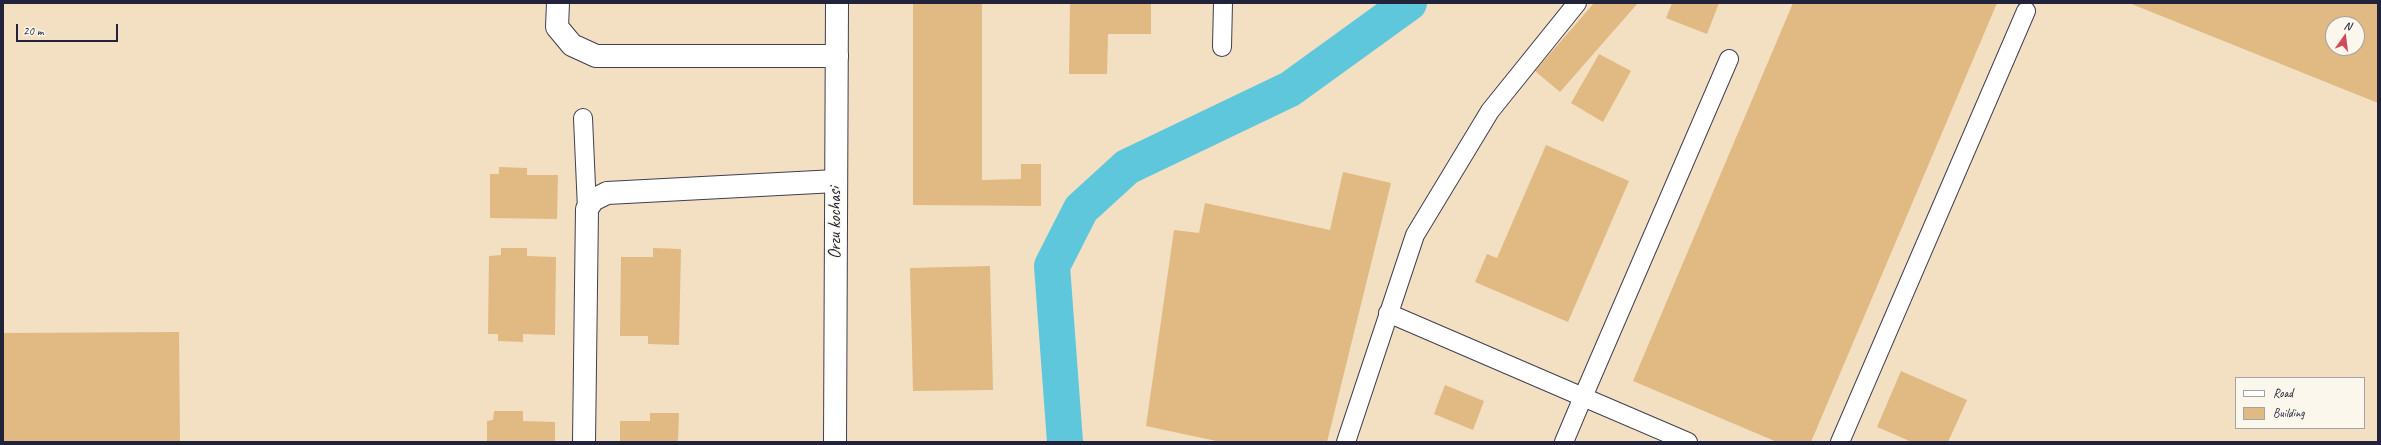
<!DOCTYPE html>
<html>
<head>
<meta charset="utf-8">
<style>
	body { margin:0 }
	#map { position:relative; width:2381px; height:445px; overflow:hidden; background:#f3e0c2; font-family:Caveat,sans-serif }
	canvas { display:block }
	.frame { position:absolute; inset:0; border:4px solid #22223b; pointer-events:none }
	.legend { position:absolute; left:2235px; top:377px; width:130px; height:52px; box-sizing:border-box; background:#fbf7ec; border:1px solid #a4a2a5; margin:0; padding:5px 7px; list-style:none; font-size:12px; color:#22223b }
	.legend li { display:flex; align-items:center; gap:8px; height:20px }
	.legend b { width:20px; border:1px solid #a4a2a5 }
	.north { position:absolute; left:2325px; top:16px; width:40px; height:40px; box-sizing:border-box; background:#fbf7ec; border:1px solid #a4a2a5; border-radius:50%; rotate:14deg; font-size:11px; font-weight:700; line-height:16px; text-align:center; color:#22223b }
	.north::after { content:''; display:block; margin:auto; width:14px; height:18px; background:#d1495b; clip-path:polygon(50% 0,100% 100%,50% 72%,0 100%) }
	.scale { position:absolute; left:16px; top:24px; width:102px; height:18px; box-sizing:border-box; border:2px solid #22223b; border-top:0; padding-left:5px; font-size:12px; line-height:14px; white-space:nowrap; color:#22223b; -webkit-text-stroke:3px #fbf7ec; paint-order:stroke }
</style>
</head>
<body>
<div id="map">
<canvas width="2381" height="445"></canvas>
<div class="frame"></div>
<ul class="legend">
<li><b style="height:5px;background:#fff"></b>Road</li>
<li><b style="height:11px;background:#e1b982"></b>Building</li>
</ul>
<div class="north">N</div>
<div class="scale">20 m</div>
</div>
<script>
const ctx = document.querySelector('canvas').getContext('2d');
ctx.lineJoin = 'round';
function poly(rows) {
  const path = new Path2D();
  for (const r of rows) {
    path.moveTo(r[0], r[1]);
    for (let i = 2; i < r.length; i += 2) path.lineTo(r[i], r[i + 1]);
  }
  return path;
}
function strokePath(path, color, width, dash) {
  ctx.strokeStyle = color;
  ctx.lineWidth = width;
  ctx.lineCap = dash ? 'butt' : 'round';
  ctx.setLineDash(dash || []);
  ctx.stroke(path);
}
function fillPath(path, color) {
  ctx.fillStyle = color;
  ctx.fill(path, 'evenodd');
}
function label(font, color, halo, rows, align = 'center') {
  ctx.font = font + ' Caveat,sans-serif';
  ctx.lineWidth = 3;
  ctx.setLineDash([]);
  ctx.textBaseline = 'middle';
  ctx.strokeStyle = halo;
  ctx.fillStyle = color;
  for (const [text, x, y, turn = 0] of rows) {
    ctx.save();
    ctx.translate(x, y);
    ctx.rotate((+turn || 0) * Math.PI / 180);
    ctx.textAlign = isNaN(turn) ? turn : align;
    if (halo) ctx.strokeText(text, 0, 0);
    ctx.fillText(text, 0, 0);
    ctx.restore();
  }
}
strokePath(poly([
	[1065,442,1052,266,1081,209,1127,167,1290,89,1409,3]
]), '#5fc7db', 36);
fillPath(poly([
	[913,3,982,3,982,180,1021,179,1021,164,1041,164,1041,206,913,205],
	[1070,3,1151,3,1151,34,1108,34,1107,74,1069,74],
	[1594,3,1638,3,1560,92,1535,71],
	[1672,3,1719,3,1707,34,1666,18],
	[1793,3,1997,3,1811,442,1777,442,1633,381],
	[2129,3,2378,3,2378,103],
	[2333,24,2357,24,2357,48,2333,48],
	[1599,54,1631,71,1603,122,1571,103],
	[1546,145,1629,181,1568,322,1475,282,1487,254,1497,258],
	[499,167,527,168,527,175,558,175,557,219,490,218,490,174,499,174],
	[1343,172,1391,183,1327,442,1221,442,1146,426,1174,230,1199,233,1205,203,1330,230],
	[501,248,527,248,527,256,556,257,555,335,523,334,523,342,498,341,498,334,488,334,489,256,501,255],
	[653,248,681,249,679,345,648,344,648,336,620,336,621,257,653,257],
	[990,266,993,390,913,391,910,268],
	[179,332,180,442,3,442,3,333],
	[1901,371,1967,400,1948,442,1912,442,1877,427],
	[1445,385,1484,401,1473,430,1434,414],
	[494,411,523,411,523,421,555,422,555,442,487,442,487,421,493,420],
	[650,413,679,413,678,442,620,442,620,421,650,421]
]), '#e1b982');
const lane = poly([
	[1222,47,1223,3],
	[583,118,587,209],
	[1388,313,1583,397,1729,59],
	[1346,442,1415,235,1490,111,1577,3],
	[1564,442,1583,397,1688,442],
	[1840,442,2026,11]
]);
const street = poly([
	[558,3,557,27,572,45,596,56,837,56],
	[584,442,587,209,593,200,607,193,836,181]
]);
const secondary = poly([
	[835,442,837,3]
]);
strokePath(lane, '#413e4f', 20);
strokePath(street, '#413e4f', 24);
strokePath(secondary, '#413e4f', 24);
strokePath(lane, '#fff', 18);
strokePath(street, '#fff', 22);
strokePath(secondary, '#fff', 22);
label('17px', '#22223b', '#fbf7ec', [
	["Orzu kochasi",836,223,-90]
]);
</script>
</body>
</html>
